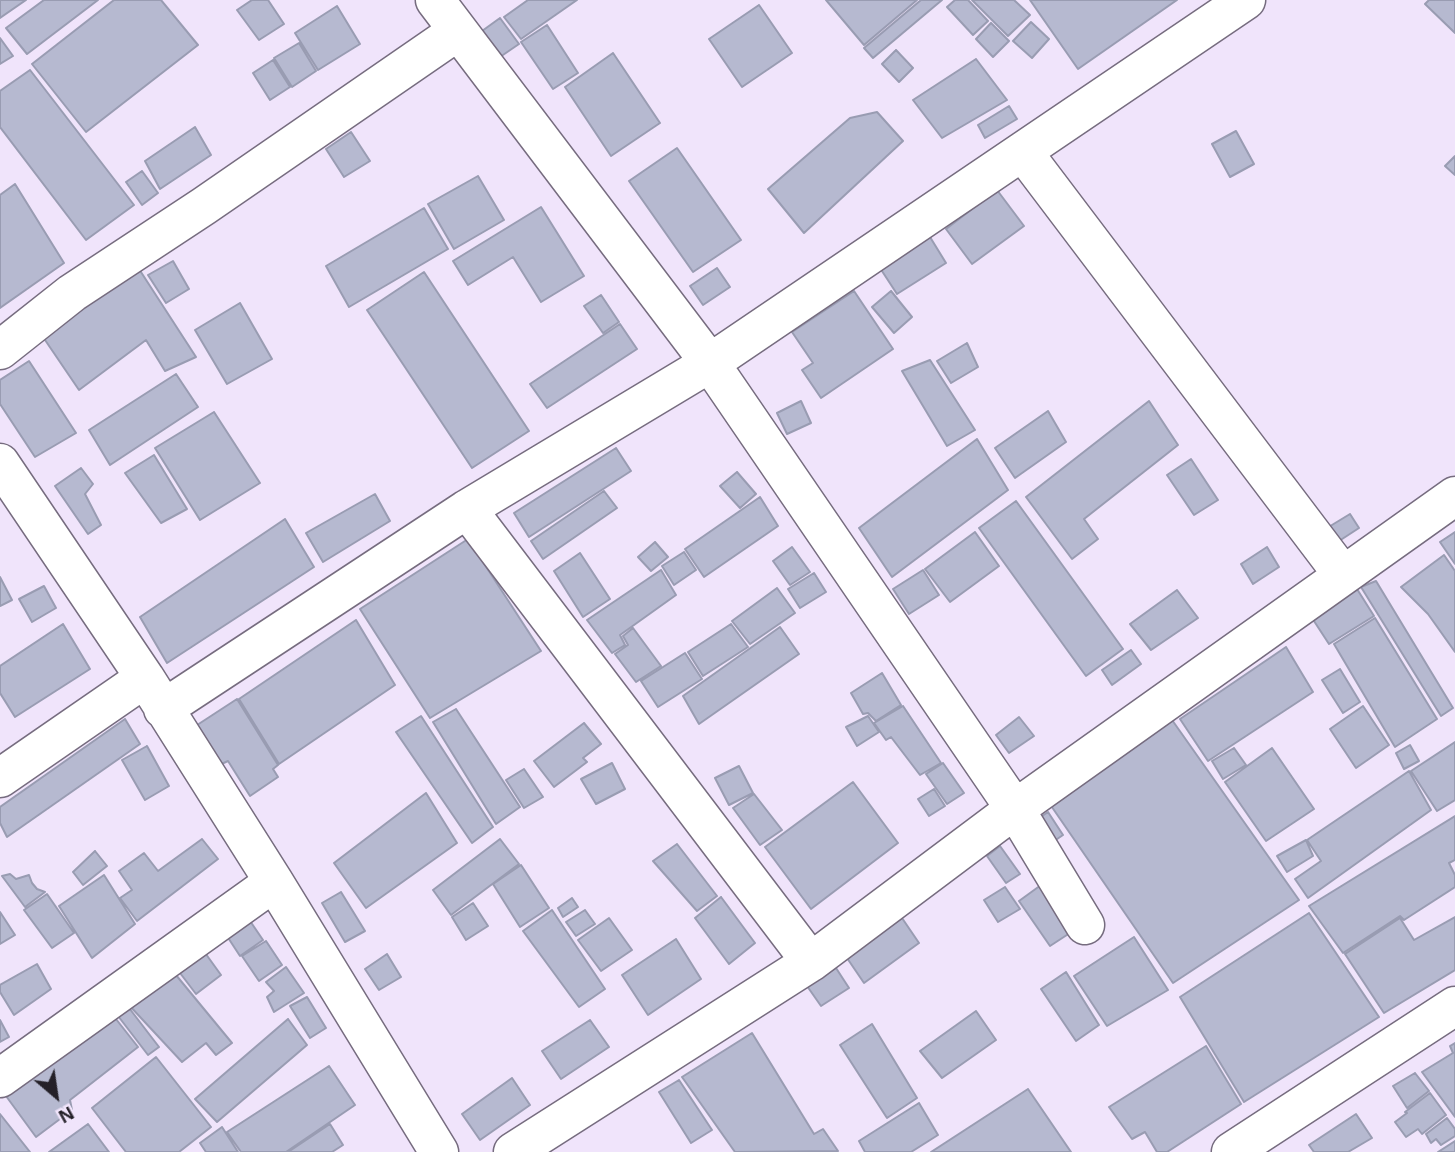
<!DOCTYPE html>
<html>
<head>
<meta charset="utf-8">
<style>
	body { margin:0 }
	#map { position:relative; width:1455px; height:1152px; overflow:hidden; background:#f0e4fb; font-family:Arial,sans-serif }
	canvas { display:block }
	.north { position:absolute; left:21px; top:1061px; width:70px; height:70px; -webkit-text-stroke:5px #f0e4fb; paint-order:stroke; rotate:151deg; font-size:19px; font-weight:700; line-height:28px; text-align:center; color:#242028 }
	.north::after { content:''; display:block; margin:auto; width:24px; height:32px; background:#242028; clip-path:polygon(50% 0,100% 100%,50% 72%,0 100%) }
</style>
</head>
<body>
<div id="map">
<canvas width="1455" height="1152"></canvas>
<div class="north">N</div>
</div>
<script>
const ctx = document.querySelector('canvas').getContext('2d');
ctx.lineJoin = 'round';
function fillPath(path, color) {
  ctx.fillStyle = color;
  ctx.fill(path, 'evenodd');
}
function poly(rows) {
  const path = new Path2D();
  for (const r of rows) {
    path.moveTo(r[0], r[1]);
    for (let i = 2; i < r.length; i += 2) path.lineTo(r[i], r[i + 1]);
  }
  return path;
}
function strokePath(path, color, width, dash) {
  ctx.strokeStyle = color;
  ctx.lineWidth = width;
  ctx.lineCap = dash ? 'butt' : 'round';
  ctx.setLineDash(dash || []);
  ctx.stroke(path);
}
const building = poly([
	[0,0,26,0,0,18,0,0],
	[44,0,98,0,27,54,6,28,44,0],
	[114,0,161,0,198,45,86,132,32,64,114,0],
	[252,0,268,0,284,24,259,40,237,10,252,0],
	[528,0,577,0,521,39,504,17,528,0],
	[826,0,917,0,864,45,826,0],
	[921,0,942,0,873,58,864,48,921,0],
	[955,0,968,0,988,21,973,35,947,7,955,0],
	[972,0,1014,0,1030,15,1008,36,972,0],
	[1030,0,1177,0,1078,69,1030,0],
	[1429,0,1455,0,1455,33,1425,4,1429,0],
	[759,5,792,53,742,87,709,39,759,5],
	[337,6,360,44,318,70,295,33,337,6],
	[500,18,519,44,500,57,482,31,500,18],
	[1031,22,1049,39,1032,58,1013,41,1031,22],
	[991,23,1009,41,993,57,976,39,991,23],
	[547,25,578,73,553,89,521,42,547,25],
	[0,38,13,56,0,64,0,38],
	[299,43,316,71,292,87,274,58,299,43],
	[896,50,913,68,899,82,882,64,896,50],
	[613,53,660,123,611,156,565,87,613,53],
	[976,59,1007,100,942,138,913,100,976,59],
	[273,60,290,87,270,100,253,73,273,60],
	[30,70,134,205,86,240,0,127,0,91,30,70],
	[1009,106,1017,119,985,138,978,125,1009,106],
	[877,112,903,141,804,233,768,189,850,118,877,112],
	[195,127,211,155,160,189,145,161,195,127],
	[1236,131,1254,164,1230,177,1212,144,1236,131],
	[351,132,370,161,344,177,326,149,351,132],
	[677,148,741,240,693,272,629,181,677,148],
	[1455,156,1455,175,1445,166,1455,156],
	[142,171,158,193,142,205,126,182,142,171],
	[478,176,504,220,454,249,428,204,478,176],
	[15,184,64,263,0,308,0,195,15,184],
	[997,190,1024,226,972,264,946,229,997,190],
	[541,207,584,276,541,302,513,257,468,285,453,261,541,207],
	[424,208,448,249,349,307,326,266,424,208],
	[930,237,946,263,897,294,880,268,930,237],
	[173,261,189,289,166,303,148,275,173,261],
	[717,268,730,287,703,305,690,286,717,268],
	[139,269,196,357,165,371,146,340,79,390,43,337,139,269],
	[424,272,529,431,472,468,367,310,424,272],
	[854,291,893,349,821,398,802,370,813,363,792,332,854,291],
	[891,291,912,317,894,333,872,307,891,291],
	[601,295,619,322,603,333,584,306,601,295],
	[240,303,272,359,227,384,195,330,240,303],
	[620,324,637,349,547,408,530,384,620,324],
	[967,343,978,367,951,383,937,361,967,343],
	[930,360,975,430,947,446,902,371,930,360],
	[29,361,76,433,35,457,0,404,0,380,29,361],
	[176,374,198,407,110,465,89,430,176,374],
	[801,401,811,423,787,434,777,413,801,401],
	[1149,401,1178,445,1084,519,1098,539,1072,559,1026,497,1149,401],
	[1048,411,1066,442,1015,478,995,448,1048,411],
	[214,412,260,483,200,520,155,448,214,412],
	[977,439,1008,490,892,577,859,528,977,439],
	[616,448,631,471,529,537,514,513,616,448],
	[154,455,187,509,161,523,125,473,154,455],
	[1191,459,1218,500,1194,515,1167,475,1191,459],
	[81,468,93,484,85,494,101,525,88,534,55,486,81,468],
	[737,472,756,494,740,508,720,486,737,472],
	[604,491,617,508,543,559,531,541,604,491],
	[375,494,390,521,323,562,306,533,375,494],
	[760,497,778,526,704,577,685,549,760,497],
	[1016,501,1123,649,1086,676,979,528,1016,501],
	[1350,514,1359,528,1336,543,1327,528,1350,514],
	[285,519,314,567,167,663,140,617,285,519],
	[975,532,999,566,950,602,925,569,975,532],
	[1455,532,1455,564,1440,542,1455,532],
	[468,539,541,651,430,718,360,609,468,539],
	[655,542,668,557,651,571,638,557,655,542],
	[792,547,810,572,790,585,773,561,792,547],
	[1267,547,1279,567,1253,584,1241,564,1267,547],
	[684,552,696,570,674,585,662,566,684,552],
	[580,553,610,599,583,617,554,571,580,553],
	[1444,555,1455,571,1455,652,1428,614,1401,587,1444,555],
	[661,570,676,595,620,635,625,645,612,653,587,620,661,570],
	[923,570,939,595,909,614,893,589,923,570],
	[814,573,826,592,800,608,788,589,814,573],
	[0,577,12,600,0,606,0,577],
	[1376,581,1453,708,1441,716,1361,587,1376,581],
	[44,586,56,608,32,622,19,599,44,586],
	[777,588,795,613,750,644,732,621,777,588],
	[1357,589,1374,616,1329,644,1312,618,1357,589],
	[1177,590,1198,618,1151,650,1130,624,1177,590],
	[1375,618,1437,719,1395,747,1334,644,1375,618],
	[356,620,395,685,279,764,239,699,356,620],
	[63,624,90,669,15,717,0,693,0,666,63,624],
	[731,624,748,647,703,676,688,652,731,624],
	[780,627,799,654,699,724,683,696,780,627],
	[633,628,661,666,636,682,615,654,628,645,623,636,633,628],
	[1286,647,1313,692,1208,761,1180,719,1286,647],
	[1131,650,1141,664,1112,685,1102,670,1131,650],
	[685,653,702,679,658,707,641,681,685,653],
	[1340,669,1360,702,1343,713,1322,680,1340,669],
	[882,673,901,705,876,721,868,713,863,714,851,693,882,673],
	[237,699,278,765,273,769,278,777,250,796,228,761,215,767,191,729,237,699],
	[903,706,941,763,920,775,891,737,886,740,874,723,903,706],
	[1363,706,1389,745,1356,768,1330,729,1363,706],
	[456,709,520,807,496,824,433,722,456,709],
	[1165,710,1299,900,1173,983,1045,797,1165,710],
	[421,716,493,827,472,843,396,732,421,716],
	[868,716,879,732,857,746,846,727,868,716],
	[1019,717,1034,736,1009,753,996,735,1019,717],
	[125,719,140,744,7,837,0,823,0,807,125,719],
	[584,723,601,744,583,758,587,762,554,787,534,761,584,723],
	[1455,742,1455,800,1437,811,1411,771,1455,742],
	[1410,745,1419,761,1404,769,1396,753,1410,745],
	[147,746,169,786,145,800,122,760,147,746],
	[1234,748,1246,765,1223,779,1212,761,1234,748],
	[1272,748,1314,809,1266,841,1225,782,1272,748],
	[612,763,625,789,596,804,581,779,612,763],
	[943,763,964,793,947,804,926,774,943,763],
	[739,766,753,793,729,805,715,778,739,766],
	[524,769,543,797,524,808,506,780,524,769],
	[1409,771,1431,810,1308,898,1295,879,1321,861,1307,840,1409,771],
	[853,782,898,843,811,909,765,847,853,782],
	[934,789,945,806,929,816,918,799,934,789],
	[426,793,457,843,366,908,334,863,426,793],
	[754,794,782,830,760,845,733,808,754,794],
	[1048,812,1063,835,1044,848,1029,825,1048,812],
	[1455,816,1455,860,1449,863,1455,875,1455,887,1404,920,1400,916,1343,953,1309,906,1455,816],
	[202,839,218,859,137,921,120,898,132,890,119,871,144,853,158,871,202,839],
	[500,839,519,864,451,915,433,890,500,839],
	[1306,840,1313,856,1287,872,1277,856,1306,840],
	[677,844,717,896,697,911,653,861,677,844],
	[1000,846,1020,874,1006,883,987,856,1000,846],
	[95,851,107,866,83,885,73,872,95,851],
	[521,865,549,908,520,927,493,884,521,865],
	[10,874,16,879,29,875,32,883,37,889,45,892,25,907,2,876,10,874],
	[104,875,135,924,92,958,59,906,104,875],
	[1041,885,1073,931,1050,946,1019,901,1041,885],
	[1005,887,1020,909,998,922,984,900,1005,887],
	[341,892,365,931,345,942,322,903,341,892],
	[47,894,74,933,52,948,24,910,47,894],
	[721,897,755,943,729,964,695,918,721,897],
	[572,898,578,907,563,917,558,908,572,898],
	[473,903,488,926,466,940,452,917,473,903],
	[552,910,605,989,579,1007,523,931,552,910],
	[585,910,595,924,576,936,566,922,585,910],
	[0,912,15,935,0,944,0,912],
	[1309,913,1379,1017,1244,1102,1180,997,1309,913],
	[246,915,263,940,240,956,223,930,246,915],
	[1455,917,1455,970,1384,1013,1345,954,1400,918,1414,940,1455,917],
	[609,918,632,950,601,971,578,940,609,918],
	[902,918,919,943,864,983,847,958,902,918],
	[1134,937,1168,990,1107,1026,1074,976,1134,937],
	[676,939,701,979,648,1015,622,975,676,939],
	[266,941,282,965,259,981,242,956,266,941],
	[203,950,221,975,196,994,177,969,203,950],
	[387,954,401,977,379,990,365,969,387,954],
	[37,964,51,989,14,1015,0,992,0,985,37,964],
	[286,967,304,993,274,1012,267,997,274,991,266,982,286,967],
	[836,968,849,988,821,1006,807,986,836,968],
	[171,969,232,1043,216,1055,206,1043,182,1062,128,1004,171,969],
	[1066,972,1099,1025,1076,1041,1041,989,1066,972],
	[307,997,326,1028,310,1038,290,1006,307,997],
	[126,1004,159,1047,148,1055,115,1012,126,1004],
	[976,1011,996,1040,942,1078,920,1051,976,1011],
	[112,1014,138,1047,70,1100,72,1110,36,1137,6,1096,112,1014],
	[288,1019,307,1045,217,1122,195,1099,288,1019],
	[0,1020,9,1037,0,1042,0,1020],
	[590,1020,609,1047,561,1079,542,1051,590,1020],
	[872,1024,917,1098,887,1118,840,1045,872,1024],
	[752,1033,814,1134,823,1129,838,1151,735,1152,682,1077,752,1033],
	[1455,1043,1455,1117,1422,1072,1453,1053,1450,1046,1455,1043],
	[1206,1046,1241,1104,1167,1152,1157,1152,1145,1132,1132,1139,1109,1107,1206,1046],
	[156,1057,211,1127,179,1152,126,1152,92,1108,156,1057],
	[329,1066,355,1105,286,1152,241,1152,227,1132,329,1066],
	[1415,1073,1429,1091,1407,1108,1393,1086,1415,1073],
	[512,1078,530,1105,480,1140,462,1114,512,1078],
	[679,1080,712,1130,691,1143,659,1092,679,1080],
	[1028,1089,1071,1152,931,1152,1028,1089],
	[1430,1093,1446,1115,1422,1134,1418,1129,1406,1137,1395,1122,1407,1113,1405,1112,1430,1093],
	[919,1103,938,1135,911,1152,865,1152,859,1141,919,1103],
	[0,1114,30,1152,0,1152,0,1114],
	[1356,1114,1372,1138,1348,1152,1314,1152,1309,1145,1356,1114],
	[1447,1118,1455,1129,1455,1136,1441,1145,1436,1139,1431,1143,1426,1134,1447,1118],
	[88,1124,109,1152,49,1152,88,1124],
	[330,1124,343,1145,332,1152,288,1152,330,1124],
	[222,1127,238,1152,206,1152,200,1143,222,1127],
	[1455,1141,1455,1152,1438,1152,1455,1141]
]);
fillPath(building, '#b6b9d0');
strokePath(building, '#999cb2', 2);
const minor = poly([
	[435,0,710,363,1015,809,1085,925],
	[1023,152,1343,575],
	[0,350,72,293,204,206,458,31],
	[0,463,145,678,274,882,439,1152],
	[467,509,811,962],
	[163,709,467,509,710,363,1246,0],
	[0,778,145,678],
	[0,1078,274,882],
	[513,1152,811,962,1015,809,1455,496],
	[1231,1152,1455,1006]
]);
strokePath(minor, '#766c7f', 41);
strokePath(minor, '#fff', 38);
</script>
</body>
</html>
